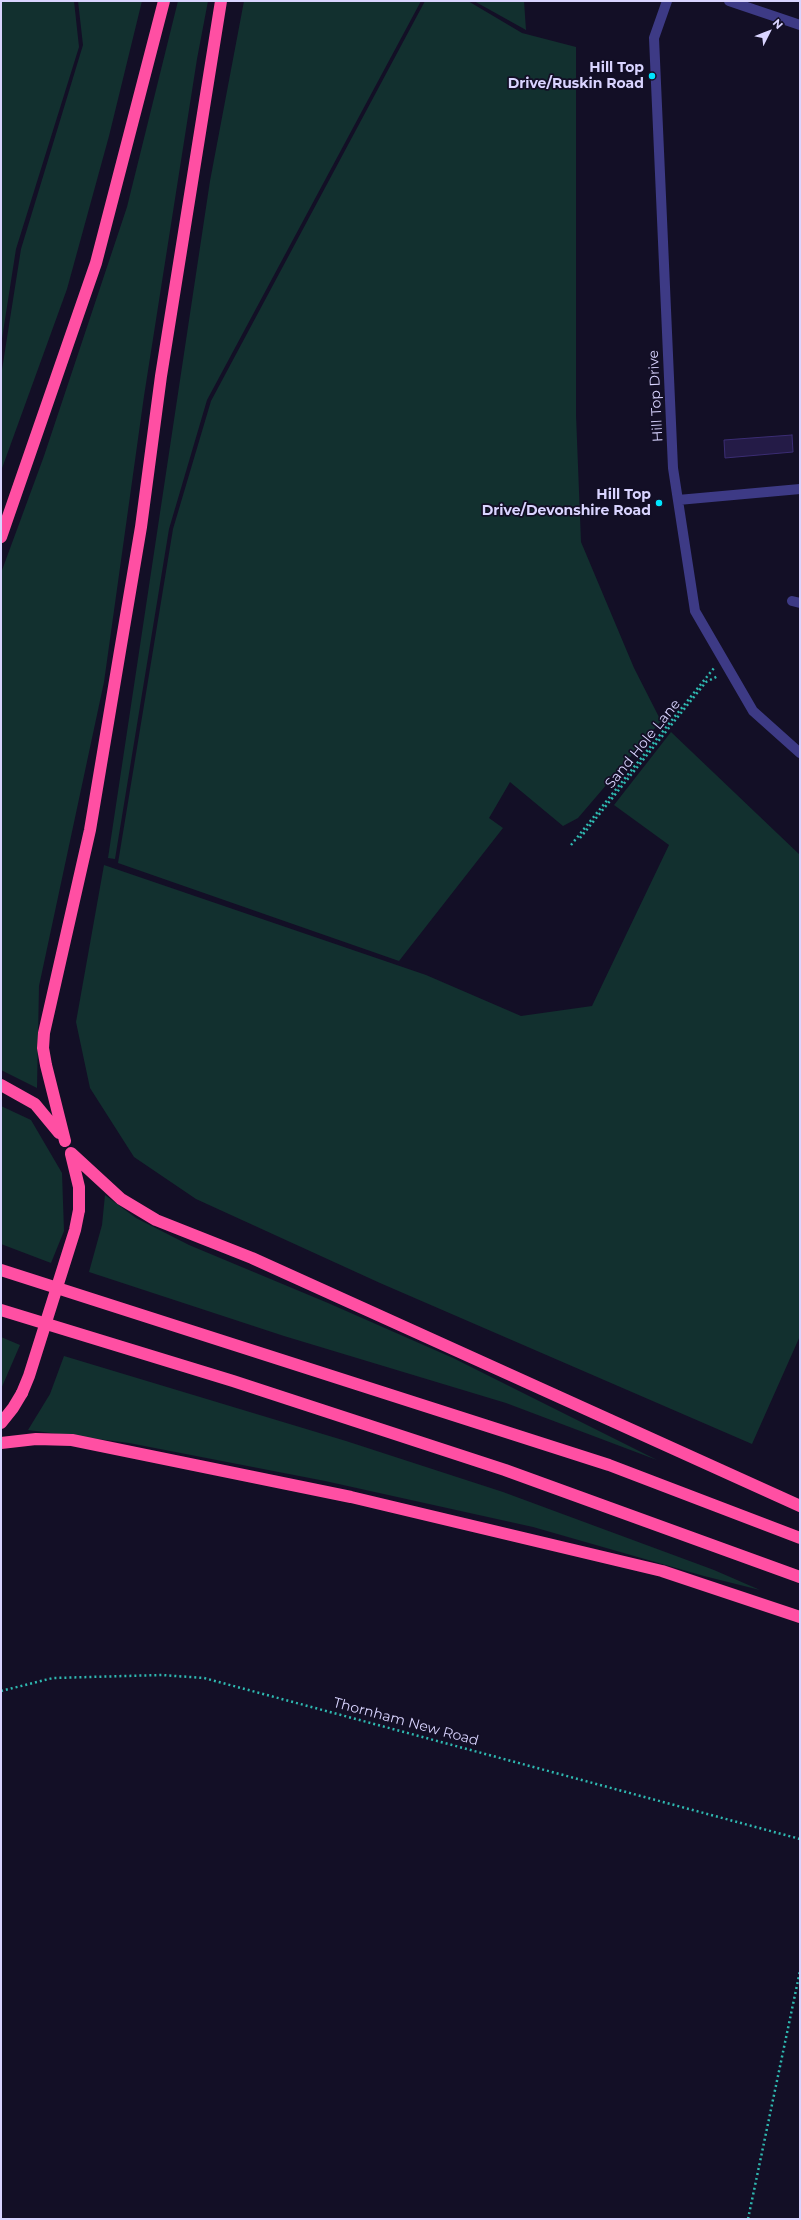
<!DOCTYPE html>
<html>
<head>
<meta charset="utf-8">
<style>
	body { margin:0 }
	#map { position:relative; width:801px; height:2220px; overflow:hidden; background:#130f26; font-family:Montserrat,sans-serif }
	canvas { display:block }
	.frame { position:absolute; inset:0; border:2px solid #d9d4ff; pointer-events:none }
	.north { position:absolute; left:749px; top:12px; width:40px; height:40px; -webkit-text-stroke:3px #130f26; paint-order:stroke; rotate:48deg; font-size:11px; font-weight:700; line-height:16px; text-align:center; color:#d9d4ff }
	.north::after { content:''; display:block; margin:auto; width:14px; height:18px; background:#d9d4ff; clip-path:polygon(50% 0,100% 100%,50% 72%,0 100%) }
</style>
</head>
<body>
<div id="map">
<canvas width="801" height="2220"></canvas>
<div class="frame"></div>
<div class="north">N</div>
</div>
<script>
const ctx = document.querySelector('canvas').getContext('2d');
ctx.lineJoin = 'round';
function fillPath(path, color) {
  ctx.fillStyle = color;
  ctx.fill(path, 'evenodd');
}
function poly(rows) {
  const path = new Path2D();
  for (const r of rows) {
    path.moveTo(r[0], r[1]);
    for (let i = 2; i < r.length; i += 2) path.lineTo(r[i], r[i + 1]);
  }
  return path;
}
function strokePath(path, color, width, dash) {
  ctx.strokeStyle = color;
  ctx.lineWidth = width;
  ctx.lineCap = dash ? 'butt' : 'round';
  ctx.setLineDash(dash || []);
  ctx.stroke(path);
}
function label(font, color, halo, rows, align = 'center') {
  ctx.font = font + ' Montserrat,sans-serif';
  ctx.lineWidth = 3.5;
  ctx.setLineDash([]);
  ctx.textBaseline = 'middle';
  ctx.strokeStyle = halo;
  ctx.fillStyle = color;
  for (const [text, x, y, turn = 0] of rows) {
    ctx.save();
    ctx.translate(x, y);
    ctx.rotate((+turn || 0) * Math.PI / 180);
    ctx.textAlign = isNaN(turn) ? turn : align;
    if (halo) ctx.strokeText(text, 0, 0);
    ctx.fillText(text, 0, 0);
    ctx.restore();
  }
}
fillPath(poly([
	[1,1,74,1,79,47,16,249,1,345],
	[78,1,142,1,109,136,67,289,1,471,1,376,21,249,83,45],
	[178,1,208,1,197,59,144,396,104,682,39,986,37,1088,1,1070,1,573,44,456,127,207],
	[244,1,421,1,207,400,169,529,115,859,108,858,210,181],
	[425,1,468,1,522,33,576,47,576,415,581,542,634,668,661,721,578,818,563,826,510,782,489,818,503,828,399,961,118,863,173,529,211,401],
	[474,1,524,1,526,30],
	[671,732,800,855,800,1336,752,1444,380,1283,196,1199,134,1157,90,1088,76,1022,104,865,426,975,521,1016,592,1006,669,845,614,805],
	[1,1106,31,1120,62,1173,64,1231,51,1263,1,1244],
	[105,1195,136,1218,189,1245,328,1303,453,1358,657,1460,506,1403,284,1336,89,1272,102,1225],
	[1,1337,20,1345,1,1389],
	[64,1356,346,1441,503,1492,714,1570,760,1590,704,1576,533,1527,325,1481,129,1443,28,1430,50,1394]
]), '#12302f');
const building = poly([
	[792,435,793,452,725,458,724,440,792,435]
]);
fillPath(building, '#241b47');
strokePath(building, '#3b2d73', 1);
strokePath(poly([
	[580,838,706,682,718,676],
	[571,845,714,668],
	[1,1691,53,1678,162,1675,204,1678,800,1839],
	[748,2219,800,1971]
]), '#2fb8b0', 2.5, [2, 3]);
strokePath(poly([
	[667,1,654,38,673,468,695,611,753,711,800,753],
	[729,1,800,25],
	[678,500,800,489],
	[792,601,800,603]
]), '#3d3a85', 10);
strokePath(poly([
	[1,537,96,263,164,1],
	[1,1085,35,1104,59,1133],
	[65,1141,46,1065,43,1048,44,1033,90,830,120,651,141,527,161,376,221,1],
	[71,1153,121,1199,156,1220,252,1258,800,1506],
	[71,1154,79,1187,79,1210],
	[1,1270,609,1465,800,1538],
	[1,1310,233,1381,505,1470,800,1577],
	[1,1423,13,1408,22,1393],
	[1,1443,36,1439,72,1440,351,1497,662,1571,800,1617]
]), '#ff4fa3', 12);
strokePath(poly([
	[22,1393,29,1376,75,1230,79,1210]
]), '#ff4fa3', 12);
for (const [x, y, r, color] of [
	[652,76,4,"#00e5ff"],
	[659,503,4,"#00e5ff"]
]) {
  const dot = new Path2D();
  dot.arc(x, y, r, 0, 2 * Math.PI);
  ctx.fillStyle = color;
  ctx.fill(dot);
  strokePath(dot, '#130f26', 1.5);
}
label('bold 14px', '#d9d4ff', '#130f26', [
	["Hill Top",644,68],
	["Drive/Ruskin Road",644,84],
	["Hill Top",651,495],
	["Drive/Devonshire Road",651,511]
], 'right');
label('14px', '#d9d4ff', '#130f26', [
	["Hill Top Drive",656,396,-93],
	["Sand Hole Lane",643,744,-51],
	["Thornham New Road",406,1722,15]
]);
</script>
</body>
</html>
